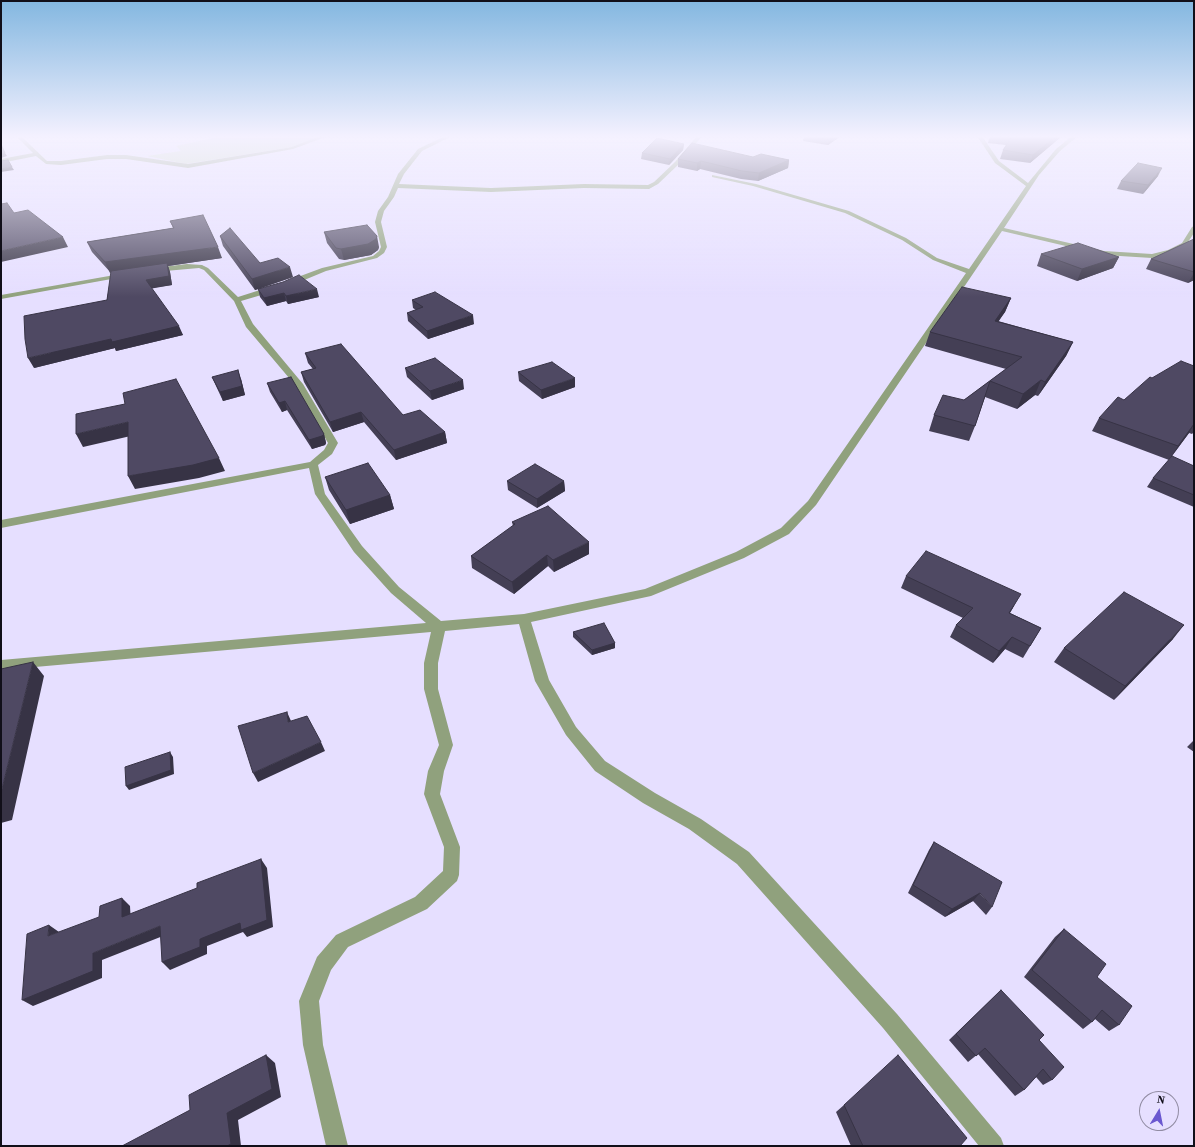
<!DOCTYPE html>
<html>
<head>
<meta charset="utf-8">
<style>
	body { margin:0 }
	#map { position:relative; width:1195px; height:1147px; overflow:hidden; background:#e6dfff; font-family:"Source Serif 4",serif }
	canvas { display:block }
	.frame { position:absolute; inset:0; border:2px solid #110f19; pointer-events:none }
	.north { position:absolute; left:1139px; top:1091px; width:40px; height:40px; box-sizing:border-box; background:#e6dfff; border:1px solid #918ca3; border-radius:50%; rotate:10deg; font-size:11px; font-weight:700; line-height:16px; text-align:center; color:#110f19 }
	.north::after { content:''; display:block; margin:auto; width:14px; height:18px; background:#6a57d0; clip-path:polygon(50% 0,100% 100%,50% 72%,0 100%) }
</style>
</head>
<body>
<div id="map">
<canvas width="1195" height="1147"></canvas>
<div class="frame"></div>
<div class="north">N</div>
</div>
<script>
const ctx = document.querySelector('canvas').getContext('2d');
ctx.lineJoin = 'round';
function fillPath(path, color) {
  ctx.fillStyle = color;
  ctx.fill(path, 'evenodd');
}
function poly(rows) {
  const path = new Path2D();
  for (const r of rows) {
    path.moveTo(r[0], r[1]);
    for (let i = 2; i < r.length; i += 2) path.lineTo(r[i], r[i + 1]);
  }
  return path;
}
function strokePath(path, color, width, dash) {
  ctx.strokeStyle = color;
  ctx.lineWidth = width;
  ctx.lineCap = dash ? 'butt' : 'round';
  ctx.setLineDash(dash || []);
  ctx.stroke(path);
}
fillPath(poly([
	[222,136,321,136,298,146,186,164,147,156,181,151,176,146]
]), '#caddbb');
fillPath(poly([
	[16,136,21,136,47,161,61,161,107,155,126,155,188,164,292,147,320,136,328,136,293,149,188,168,126,159,107,159,61,165,46,164,36,156,1,163,1,159,33,153,16,136],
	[445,136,452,136,422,151,404,174,399,184,491,188,584,184,648,185,654,182,675,162,697,136,702,136,679,164,658,184,649,189,584,188,491,192,398,188,394,197,384,211,381,222,387,247,384,253,377,258,326,271,285,288,241,301,253,324,303,384,338,443,332,454,318,465,325,494,362,546,399,587,441,621,524,614,645,589,736,552,781,528,808,501,966,273,933,260,902,240,845,213,753,186,712,177,712,175,756,184,849,211,906,238,937,258,969,269,1026,186,995,163,977,136,982,136,999,161,1028,183,1056,149,1072,136,1078,136,1060,151,1039,175,1004,228,1104,251,1152,254,1168,250,1182,243,1192,227,1194,226,1194,233,1186,245,1172,253,1152,258,1104,255,1002,231,816,505,789,534,744,558,651,596,531,622,549,680,576,727,605,761,655,793,701,819,749,852,897,1014,1001,1138,1004,1146,979,1146,883,1028,737,864,689,829,643,803,595,771,566,735,535,681,519,624,445,631,438,663,438,689,453,745,444,771,440,794,460,847,459,875,457,881,427,909,348,947,331,970,319,1001,323,1045,348,1146,326,1146,303,1045,299,1001,317,957,336,935,415,897,443,871,444,847,424,794,428,771,439,745,424,689,424,663,431,632,1,670,1,660,426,623,391,593,354,552,315,494,309,468,1,528,1,520,310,462,324,450,328,443,295,385,246,327,234,301,204,270,199,268,154,272,151,270,154,268,187,264,202,265,208,268,238,297,279,284,322,268,373,256,379,251,381,247,375,222,378,211,388,197,398,174,418,149,445,136],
	[126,273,128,274,128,276,1,299,1,295,126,273]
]), '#90a17d');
fillPath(poly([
	[804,136,841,136,828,145,803,141],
	[990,136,1062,136,1030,163,1000,159,1003,150,1006,145,988,143],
	[684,144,683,150,669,165,641,159,642,153],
	[753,157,789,160,788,168,758,181,741,179,700,169,697,171,678,167,678,159],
	[1158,176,1143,194,1117,189,1121,181],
	[170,221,222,258,168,266,170,272,172,285,151,288,183,335,116,351,115,348,34,368,107,300,111,273,92,252,87,242,173,228],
	[324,232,379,247,378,250,371,255,344,260,339,259,327,243],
	[220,236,260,263,293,277,261,288,319,297,288,304,286,301,267,306,260,297,258,289,255,290,223,246],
	[1194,239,1194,280,1188,283,1146,269,1151,259],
	[1041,254,1119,257,1113,268,1077,281,1037,266],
	[1011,298,1005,312,998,321,1073,342,1066,356,1038,396,1035,395,1017,409,985,397,975,426,969,441,929,431,934,415,964,400,1006,369,925,346,930,332],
	[412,300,474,324,428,339,408,321,407,313,416,310,413,308],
	[305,353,403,415,445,432,447,443,396,460,364,422,333,432,304,382,301,372,313,369,308,363],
	[1194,366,1194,432,1192,434,1189,433,1169,460,1194,466,1194,507,1147,487,1153,478,1169,460,1092,431,1099,418,1124,400,1152,378],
	[405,368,464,389,432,400,407,377],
	[518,372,575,387,542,399,519,381],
	[212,377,241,379,245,395,223,401,216,386],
	[267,383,324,434,326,443,325,445,312,449,287,410,282,412,270,392],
	[325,477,390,495,394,509,350,524,329,490],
	[507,481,564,481,565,491,537,508,508,490],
	[512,522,589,554,554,572,548,566,514,594,472,568,471,556,513,526],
	[906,576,1014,606,1010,613,1041,628,1023,658,1005,649,993,663,950,637,956,625,963,618,901,588],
	[573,632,615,643,615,648,592,655,573,637],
	[1173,639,1114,700,1054,662,1064,648],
	[1194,740,1194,752,1187,747],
	[934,842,992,907,986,915,973,901,945,917,908,893,929,850],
	[1064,929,1097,977,1119,1025,1109,1031,1095,1019,1092,1022,1083,1029,1024,977,1055,937],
	[1001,990,1039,1040,1052,1080,1043,1085,1036,1077,1024,1090,1015,1096,978,1054,968,1062,949,1040],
	[844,1105,960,1146,851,1146,836,1112]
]), '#443f55');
fillPath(poly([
	[834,136,841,136,828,145,829,140],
	[1056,136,1062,136,1030,163,1033,155],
	[684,144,683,150,669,165,670,159],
	[5,153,7,156,1,158,1,154],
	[789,160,788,168,758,181,759,173],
	[701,161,700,169,697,171,697,163],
	[12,167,14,170,1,172,1,169],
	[1162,168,1158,176,1143,194,1148,185],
	[377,236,379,247,378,250,371,255,344,260,341,249],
	[63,237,68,247,1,262,1,251],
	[218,247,222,258,168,266,170,272,172,285,149,289,146,280,167,266,110,273,105,262],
	[1119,257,1113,268,1077,281,1082,269],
	[290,267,293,277,255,290,252,279],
	[1194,273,1194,280,1188,283],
	[317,289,319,297,288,304,286,296],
	[284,293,286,301,267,306,264,298],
	[1011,298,1005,312,990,334,995,321],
	[473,315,474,324,428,339,427,331],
	[179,326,183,335,116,351,115,348,34,368,28,358,111,339],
	[1073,342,1066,356,1038,396,1045,382],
	[238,370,241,379,245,395,223,401,220,392],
	[575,378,575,387,542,399,541,390],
	[463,380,464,389,432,400,430,391],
	[1041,380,1035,395,1017,409,1023,394],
	[285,401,287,410,282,412,279,403],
	[361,412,364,422,333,432,330,422],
	[128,422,135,435,83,447,76,434],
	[1194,424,1189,433,1169,460,1178,446],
	[445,432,447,443,396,460,394,450],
	[324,434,326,443,325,445,312,449,309,440],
	[219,458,225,471,199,478,135,489,128,476],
	[564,481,565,491,537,508,537,499],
	[390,495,394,509,350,524,346,510],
	[589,542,589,554,554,572,553,560],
	[547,555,548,566,514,594,512,582],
	[1021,594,1014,606,1002,625,1009,613],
	[1184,625,1173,639,1114,700,1125,686],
	[1012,637,1005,649,993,663,999,651],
	[615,643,615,648,592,655,592,650],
	[33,662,44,676,12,820,1,823,1,793],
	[287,712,291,721,288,722],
	[321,742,325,751,258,782,253,773],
	[170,752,173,757,174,774,129,790,126,786],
	[261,859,267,868,273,927,247,937,243,932,207,946,207,954,170,970,162,962,200,939],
	[980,893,973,901,945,917,952,909],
	[122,898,130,906,131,924,122,917],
	[49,925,59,932,48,936],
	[160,926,168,934,102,960,102,978,33,1006,22,1000,93,953],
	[266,1055,275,1063,281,1097,238,1120,241,1146,227,1146,227,1113]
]), '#373345');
const building = poly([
	[810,136,834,136,829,140,810,136],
	[1006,136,1056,136,1033,155,1003,150,1012,137,1006,136],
	[657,138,684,144,670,159,642,153,657,138],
	[692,143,753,157,761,154,789,160,759,173,742,171,701,161,697,163,678,159,692,143],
	[1,144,5,153,1,154,1,144],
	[8,160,12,167,1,169,1,161,8,160],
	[1138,163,1162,168,1148,185,1121,181,1138,163],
	[7,203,14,213,28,210,63,237,1,251,1,204,7,203],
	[203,215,218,247,105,262,87,242,174,228,170,221,203,215],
	[367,225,377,236,376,239,368,244,341,249,336,248,324,232,367,225],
	[230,228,260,263,278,258,290,267,252,279,220,236,230,228],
	[1194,239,1194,272,1151,259,1194,239],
	[1078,243,1119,257,1082,269,1041,254,1078,243],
	[167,263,169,276,146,280,179,326,112,342,111,339,28,358,25,339,24,316,107,300,111,271,167,263],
	[299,275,317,289,286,296,284,293,264,298,258,289,283,282,299,275],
	[962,287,1011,298,995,321,1073,342,1045,382,1041,380,1023,394,990,381,975,426,934,415,943,395,964,400,1022,357,930,332,962,287],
	[435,292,473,315,427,331,407,313,423,307,412,300,435,292],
	[341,344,403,415,420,410,445,432,394,450,361,412,330,422,301,372,316,368,305,353,341,344],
	[435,358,463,380,430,391,405,368,435,358],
	[1181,361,1194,366,1194,424,1178,446,1099,418,1118,397,1124,400,1150,377,1152,378,1181,361],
	[552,362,575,378,541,390,518,372,552,362],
	[238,370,242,386,220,392,212,377,238,370],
	[291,377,324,434,322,436,309,440,285,401,279,403,267,383,291,377],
	[176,379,219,458,193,465,128,476,128,422,76,434,76,414,125,404,123,393,176,379],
	[1172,456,1194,466,1194,495,1153,478,1172,456],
	[368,463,390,495,346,510,325,477,368,463],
	[535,464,564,481,537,499,507,481,535,464],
	[548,506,589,542,553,560,547,555,512,582,471,556,515,524,512,522,548,506],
	[926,551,1021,594,1009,613,1041,628,1030,646,1012,637,999,651,956,625,973,608,906,576,926,551],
	[1124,592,1184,625,1125,686,1064,648,1124,592],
	[604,623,615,643,592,650,573,632,604,623],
	[33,662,1,793,1,669,33,662],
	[287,712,288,722,307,716,321,742,253,773,238,726,287,712],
	[170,752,171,770,126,786,125,767,170,752],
	[934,842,1002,882,992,907,980,893,952,909,913,885,934,842],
	[261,859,267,920,241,930,240,923,200,939,200,947,162,962,160,926,93,953,93,971,22,1000,27,934,49,925,48,936,99,917,100,906,122,898,122,917,197,888,197,883,261,859],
	[1064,929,1106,964,1097,977,1132,1006,1119,1025,1102,1010,1092,1022,1032,970,1064,929],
	[1001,990,1044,1035,1039,1040,1064,1067,1052,1080,1043,1069,1024,1090,985,1048,976,1056,956,1034,1001,990],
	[266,1055,272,1089,227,1113,231,1144,227,1146,122,1146,190,1110,189,1095,266,1055],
	[898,1055,967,1138,960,1146,863,1146,844,1105,898,1055]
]);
fillPath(building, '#4f4963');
strokePath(building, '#373345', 1);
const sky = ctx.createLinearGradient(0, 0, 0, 297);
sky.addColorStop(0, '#83b7e0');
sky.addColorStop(0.46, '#f4f1ff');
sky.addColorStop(1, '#f4f1ff00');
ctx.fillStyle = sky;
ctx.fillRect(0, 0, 1195, 297);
</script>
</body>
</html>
